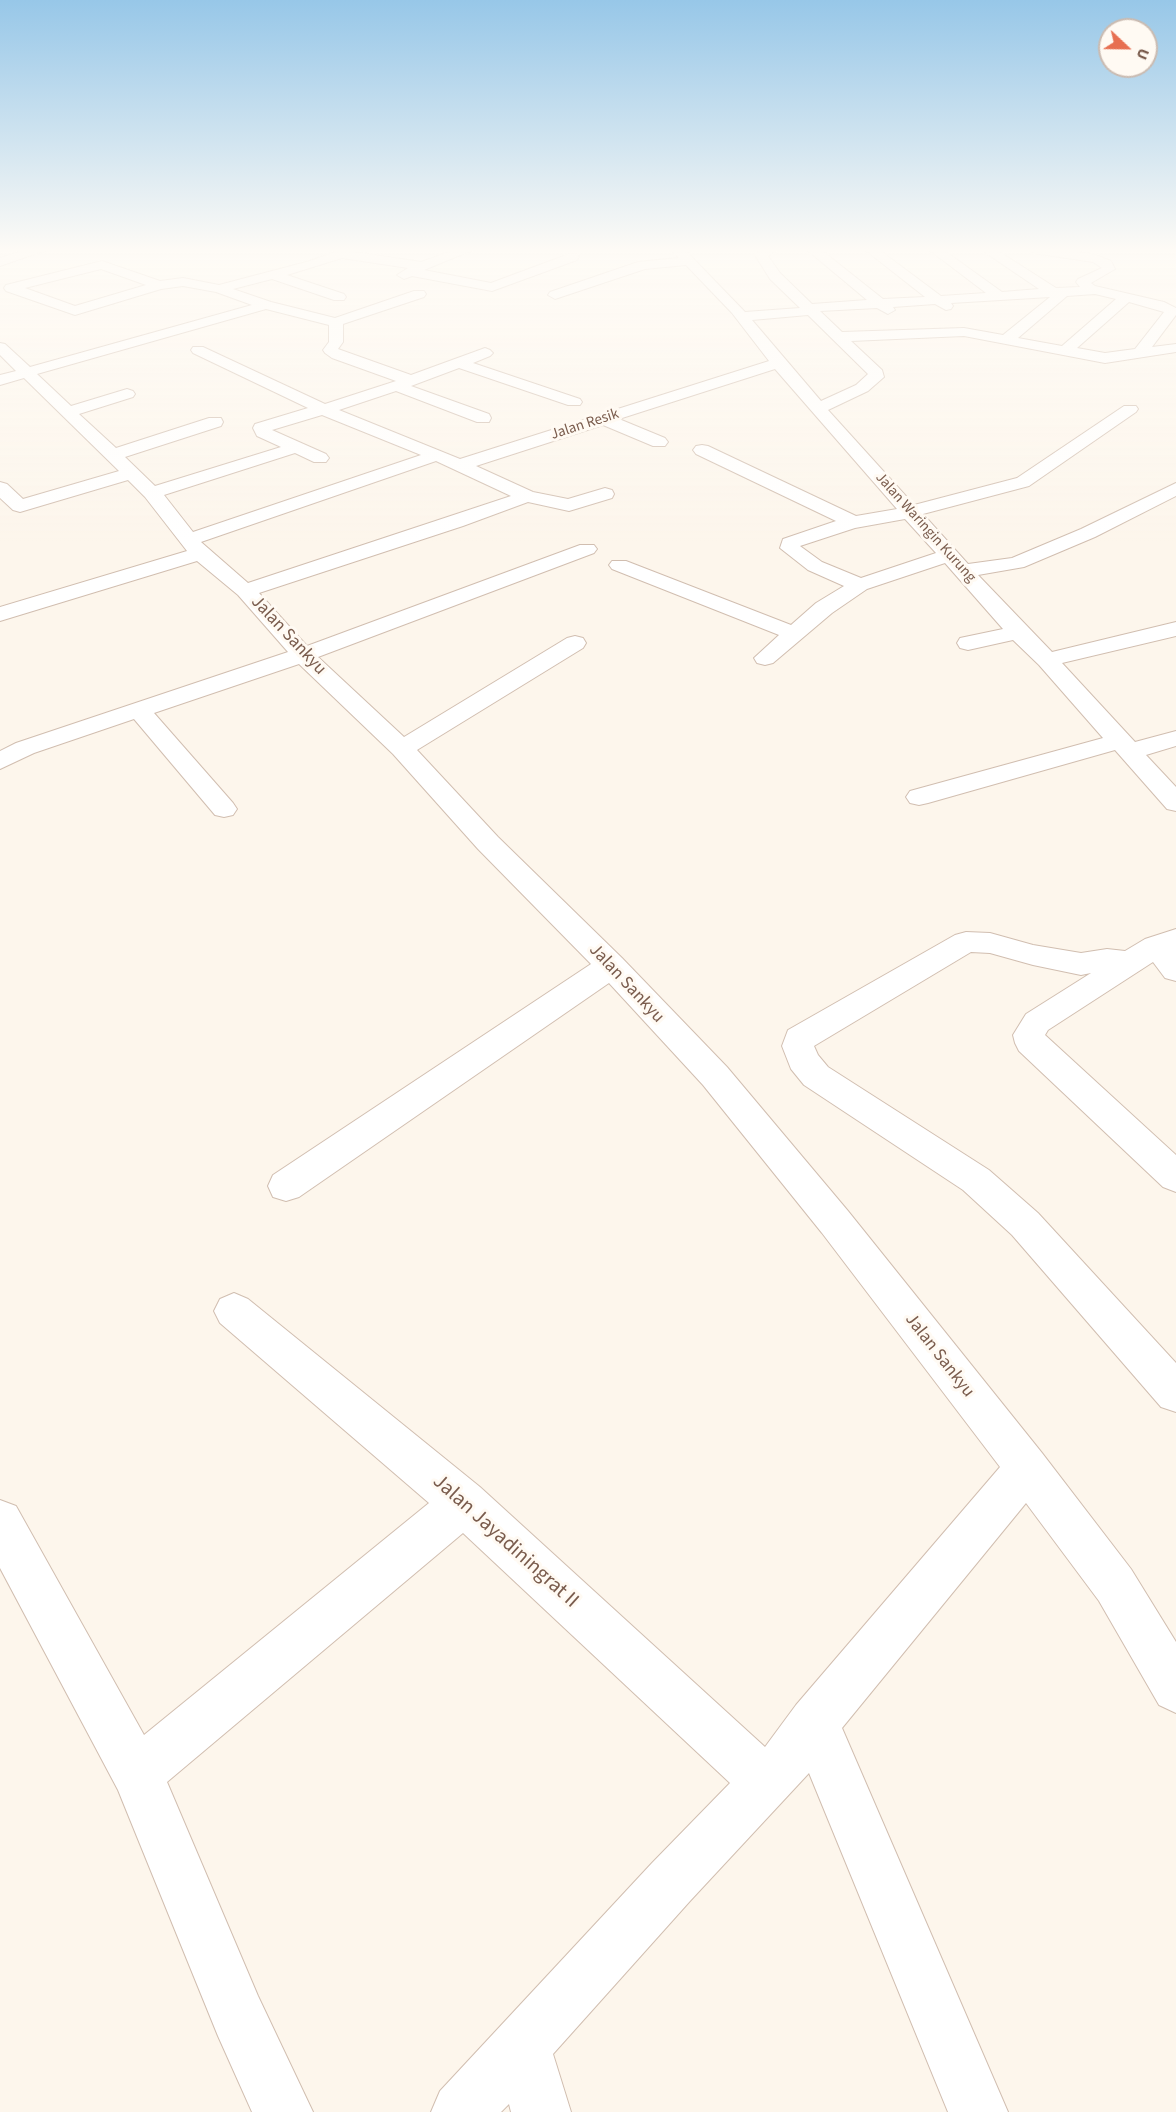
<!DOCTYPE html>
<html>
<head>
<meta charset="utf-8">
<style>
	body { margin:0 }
	#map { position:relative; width:1176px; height:2112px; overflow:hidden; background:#fdf6ec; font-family:"Source Sans 3",sans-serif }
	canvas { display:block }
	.north { position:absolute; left:1098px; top:18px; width:60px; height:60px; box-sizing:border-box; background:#fffaf3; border:2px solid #cabbb1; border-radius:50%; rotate:112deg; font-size:16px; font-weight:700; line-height:24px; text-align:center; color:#7a5c4d }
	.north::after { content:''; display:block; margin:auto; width:21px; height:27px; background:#e76f51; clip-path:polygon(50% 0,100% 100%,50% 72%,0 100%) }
</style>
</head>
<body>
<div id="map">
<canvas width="1176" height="2112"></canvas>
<div class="north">U</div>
</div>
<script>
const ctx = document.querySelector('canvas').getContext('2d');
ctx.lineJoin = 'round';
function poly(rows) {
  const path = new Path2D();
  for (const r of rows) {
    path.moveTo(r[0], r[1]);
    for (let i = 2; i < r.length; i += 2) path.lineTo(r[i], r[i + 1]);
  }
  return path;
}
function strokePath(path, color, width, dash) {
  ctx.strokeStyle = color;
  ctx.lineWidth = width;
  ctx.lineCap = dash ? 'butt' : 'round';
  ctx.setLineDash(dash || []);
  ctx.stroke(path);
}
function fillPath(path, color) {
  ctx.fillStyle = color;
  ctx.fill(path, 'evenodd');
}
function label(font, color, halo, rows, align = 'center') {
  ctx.font = font + ' "Source Sans 3",sans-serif';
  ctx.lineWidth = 6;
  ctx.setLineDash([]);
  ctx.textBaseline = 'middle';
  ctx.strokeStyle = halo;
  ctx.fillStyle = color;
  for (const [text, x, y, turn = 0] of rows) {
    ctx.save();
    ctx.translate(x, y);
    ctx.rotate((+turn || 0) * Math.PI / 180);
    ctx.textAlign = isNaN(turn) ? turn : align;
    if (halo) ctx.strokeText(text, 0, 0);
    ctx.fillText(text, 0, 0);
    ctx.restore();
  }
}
const minor = poly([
	[29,249,49,249,0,266,0,258,29,249],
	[457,249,475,249,424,270,491,283,569,254,577,254,579,257,577,260,492,291,412,276,404,279,397,275,408,268,342,258,287,275,344,294,346,297,344,300,334,300,272,279,233,289,271,302,335,318,414,291,424,291,426,294,424,297,343,324,343,342,338,349,411,375,485,348,490,350,493,353,490,356,473,363,580,399,582,402,580,405,568,405,459,368,411,386,489,414,491,418,489,422,477,422,396,391,339,410,460,459,769,361,732,313,686,265,645,269,555,299,548,295,550,292,638,262,679,258,671,249,684,249,745,312,800,308,770,279,755,255,762,249,778,249,768,256,780,273,812,304,867,300,806,249,820,249,883,299,925,297,864,249,878,249,941,296,986,293,928,249,942,249,1002,292,1039,289,980,249,995,249,1056,288,1080,287,1076,282,1078,279,1102,268,1093,262,1034,253,1028,249,1059,249,1096,255,1111,261,1115,269,1091,283,1095,286,1164,302,1176,308,1176,315,1152,347,1176,344,1176,352,1105,363,964,336,851,341,882,370,884,377,868,391,828,410,914,505,1017,478,1124,406,1136,406,1138,409,1136,412,1029,486,923,514,968,564,1012,558,1081,529,1176,483,1176,496,1095,537,1024,567,978,575,1052,652,1176,622,1176,636,1062,663,1135,742,1176,731,1176,746,1146,755,1176,787,1176,811,1167,809,1115,750,928,803,919,805,910,803,906,797,910,791,1103,738,1039,665,1013,640,968,650,960,648,957,643,960,638,1003,629,945,563,867,589,832,613,773,663,765,665,757,663,754,658,779,635,612,569,609,565,612,561,626,561,791,625,816,603,844,586,808,570,780,548,783,539,836,521,696,454,693,450,696,446,702,445,708,446,856,516,897,509,775,369,619,419,665,438,668,442,665,446,653,446,603,425,476,466,533,492,568,499,605,488,612,490,614,494,612,498,569,511,528,502,463,526,259,593,307,646,580,545,594,545,597,549,594,553,318,657,404,737,567,638,575,636,583,638,586,643,583,648,417,750,498,837,622,958,727,1067,848,1211,1042,1453,1131,1569,1176,1642,1176,1713,1159,1705,1099,1601,1026,1503,842,1728,1008,2112,948,2112,809,1773,690,1901,553,2054,571,2112,511,2112,509,2104,501,2112,431,2112,440,2091,652,1863,730,1783,463,1533,167,1782,258,1996,313,2112,252,2112,218,2036,118,1790,0,1568,0,1500,16,1506,144,1735,429,1503,220,1323,214,1311,220,1299,234,1293,248,1299,480,1487,765,1747,796,1705,1000,1467,822,1233,703,1085,609,983,299,1197,286,1201,273,1197,268,1186,273,1175,591,964,478,849,393,754,299,664,154,713,233,803,237,809,233,815,224,817,215,815,134,719,34,753,0,769,0,751,16,743,288,652,238,595,197,561,0,621,0,607,187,551,145,497,128,480,20,512,13,510,0,498,0,482,7,484,23,499,119,471,24,378,0,385,0,375,16,371,0,355,0,343,5,344,30,367,252,305,216,292,183,286,161,289,75,315,6,291,4,288,6,285,102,261,160,281,183,278,219,285,310,261,341,250,421,262,457,249],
	[101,269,146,285,75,306,25,288,101,269],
	[1095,294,1116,299,1062,346,1018,338,1067,296,1095,294],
	[1050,297,1003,335,964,328,842,332,820,311,877,308,888,314,895,310,893,307,935,304,946,310,951,309,953,306,951,303,1050,297],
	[1129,302,1164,312,1135,349,1105,353,1077,348,1129,302],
	[266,309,329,325,329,342,323,350,325,353,332,358,396,381,325,404,203,347,193,347,191,350,193,353,308,408,255,424,253,428,257,436,281,447,155,486,125,457,221,426,223,422,221,418,209,418,116,448,79,414,133,397,135,394,133,391,127,389,71,406,37,374,266,309],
	[808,315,868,374,856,385,821,401,752,320,808,315],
	[322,415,421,455,193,532,164,495,295,453,314,462,326,462,329,458,326,454,272,430,322,415],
	[436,461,511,496,248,583,201,542,436,461],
	[905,519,936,553,861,578,822,562,800,546,855,528,905,519],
	[1176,929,1176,981,1165,978,1153,962,1048,1030,1045,1035,1176,1155,1176,1192,1163,1187,1019,1051,1015,1043,1013,1035,1026,1014,1091,973,1081,975,1033,965,990,953,971,952,814,1046,818,1055,828,1067,989,1170,1038,1213,1176,1363,1176,1412,1161,1407,1012,1235,963,1190,804,1085,791,1069,782,1046,788,1030,955,935,966,932,990,933,1033,945,1081,953,1107,949,1125,951,1145,939,1176,929]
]);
strokePath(minor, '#d1beb0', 2);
fillPath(minor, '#fff');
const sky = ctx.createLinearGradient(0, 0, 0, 545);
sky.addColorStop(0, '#97c7e8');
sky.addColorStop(0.46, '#fefbf6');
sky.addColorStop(1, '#fefbf600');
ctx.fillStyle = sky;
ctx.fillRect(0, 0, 1176, 545);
label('15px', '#7a5c4d', '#fffaf3', [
	["Jalan Resik",585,425,-18],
	["Jalan Waringin Kurung",925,528,48]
]);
label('18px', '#7a5c4d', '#fffaf3', [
	["Jalan Sankyu",288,636,47],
	["Jalan Sankyu",626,984,47],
	["Jalan Sankyu",939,1356,52]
]);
label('21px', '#7a5c4d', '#fffaf3', [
	["Jalan Jayadiningrat II",505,1542,42]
]);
</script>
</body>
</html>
